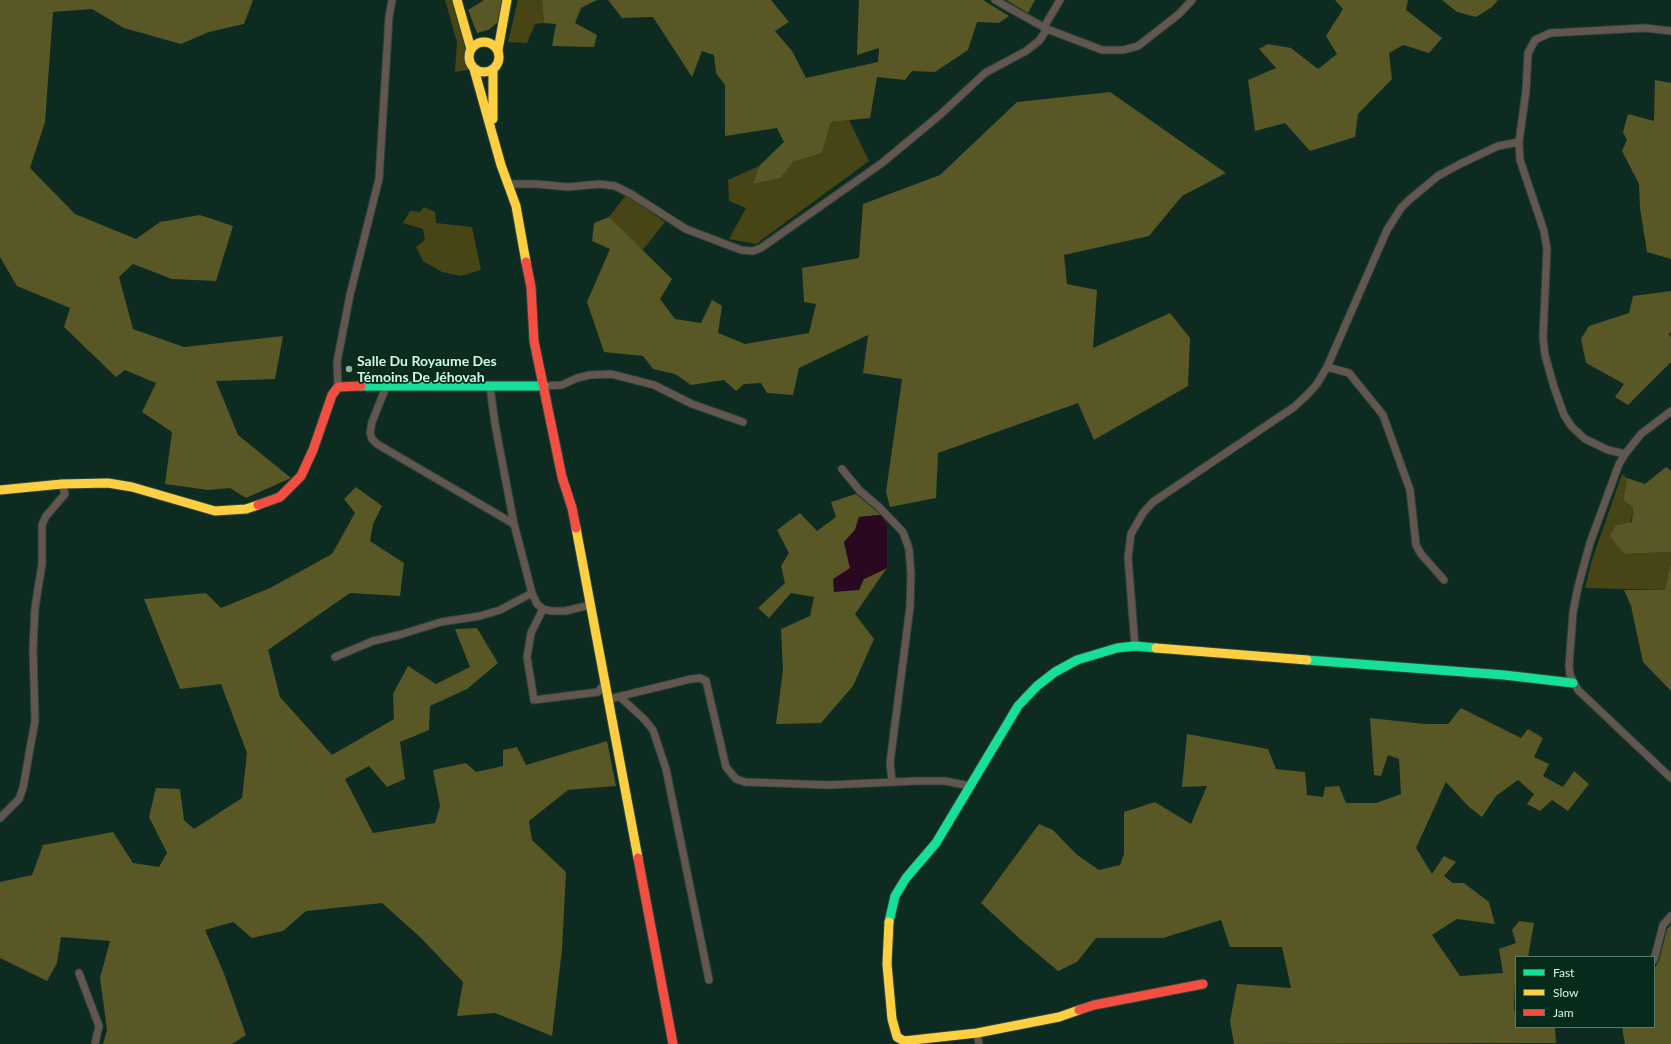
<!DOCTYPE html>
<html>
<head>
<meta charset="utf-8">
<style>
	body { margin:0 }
	#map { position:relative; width:1671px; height:1044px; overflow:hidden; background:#0d2b20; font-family:Lato,sans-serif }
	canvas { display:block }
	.legend { position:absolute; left:1515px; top:956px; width:140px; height:72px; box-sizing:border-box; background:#052b1c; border:1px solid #587c6c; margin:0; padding:5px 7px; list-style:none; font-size:12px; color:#d4f6e3 }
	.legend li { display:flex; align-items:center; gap:8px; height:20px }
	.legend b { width:20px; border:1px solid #587c6c }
</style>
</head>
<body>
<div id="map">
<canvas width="1671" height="1044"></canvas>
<ul class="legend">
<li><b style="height:5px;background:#16e098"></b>Fast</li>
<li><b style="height:5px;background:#ffcf43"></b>Slow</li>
<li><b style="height:5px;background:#f24e42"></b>Jam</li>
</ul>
</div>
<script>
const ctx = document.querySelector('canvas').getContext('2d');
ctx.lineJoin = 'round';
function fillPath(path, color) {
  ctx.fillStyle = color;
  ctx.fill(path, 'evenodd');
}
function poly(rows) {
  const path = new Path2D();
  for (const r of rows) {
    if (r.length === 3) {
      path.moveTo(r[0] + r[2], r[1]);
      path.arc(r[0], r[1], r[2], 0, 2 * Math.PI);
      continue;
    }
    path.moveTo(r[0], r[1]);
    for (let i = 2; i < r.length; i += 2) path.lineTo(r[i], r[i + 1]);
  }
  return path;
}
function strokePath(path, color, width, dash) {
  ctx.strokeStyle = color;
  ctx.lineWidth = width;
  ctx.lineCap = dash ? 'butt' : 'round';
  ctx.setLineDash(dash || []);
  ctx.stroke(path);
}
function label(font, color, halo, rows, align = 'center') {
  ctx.font = font + ' Lato,sans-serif';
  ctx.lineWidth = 3.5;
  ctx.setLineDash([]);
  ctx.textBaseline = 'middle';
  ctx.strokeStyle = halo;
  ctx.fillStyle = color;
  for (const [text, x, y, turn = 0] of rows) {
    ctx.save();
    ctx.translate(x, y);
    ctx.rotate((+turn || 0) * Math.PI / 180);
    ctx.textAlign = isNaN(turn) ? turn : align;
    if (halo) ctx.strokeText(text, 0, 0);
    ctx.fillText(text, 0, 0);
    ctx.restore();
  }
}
fillPath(poly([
	[445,0,453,0,475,69,455,72,457,42],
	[518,0,542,0,544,23,535,24,527,43,508,42],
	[849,120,869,161,756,244,729,239,746,208,729,201,728,180,759,166,753,184,781,178,793,162,822,153,831,122],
	[626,195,665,222,642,251,609,217],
	[424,207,435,212,436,223,472,227,481,270,461,276,442,272,423,261,416,247,425,240,423,229,403,223,410,211,420,212],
	[1622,474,1627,478,1623,500,1633,506,1631,522,1616,525,1624,554,1671,552,1671,562,1665,590,1585,588,1592,560]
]), '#474516');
fillPath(poly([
	[0,0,253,0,244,24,209,32,181,44,124,28,92,9,53,12,45,122,30,168,75,214,136,239,160,222,200,215,233,226,216,281,172,279,133,264,119,277,133,329,184,347,283,336,275,379,216,381,238,435,291,478,246,498,230,488,208,490,165,484,172,432,142,412,156,383,125,370,116,377,64,327,70,308,17,286,0,257],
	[484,0,505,0,500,21,488,30,477,33,468,10],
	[542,0,597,0,581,8,575,23,597,35,594,47,552,46,556,24,544,23],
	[608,0,771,0,789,22,775,31,792,51,806,78,878,62,879,48,857,55,859,0,983,0,1009,16,999,23,977,22,968,50,935,72,912,71,905,80,877,77,870,118,831,122,822,153,793,162,781,178,753,184,759,166,784,142,777,128,725,136,725,85,716,73,714,55,702,51,692,77,653,17,622,18],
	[1006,0,1035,0,1028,13],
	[1335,0,1408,0,1406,10,1442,38,1429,53,1403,45,1389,53,1392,79,1358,114,1355,137,1310,151,1285,123,1255,131,1248,80,1276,68,1259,49,1268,44,1291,48,1318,69,1337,54,1326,36,1343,9],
	[1442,0,1498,0,1492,7,1476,17,1457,12],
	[1655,80,1671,83,1671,259,1647,252,1640,208,1639,184,1622,151,1627,140,1623,132,1628,114,1654,121],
	[1110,92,1226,173,1182,196,1149,236,1064,255,1067,284,1097,290,1093,348,1170,313,1190,338,1188,386,1094,440,1078,403,938,453,936,498,890,507,886,492,902,379,863,373,868,335,799,368,793,395,767,393,761,383,744,384,736,391,724,380,691,385,675,374,653,369,643,356,604,352,587,302,610,249,592,241,594,223,609,217,672,279,660,299,675,319,701,323,712,300,722,306,718,333,745,344,809,333,816,304,804,302,802,268,859,258,863,204,940,175,1017,102],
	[1671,291,1671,332,1669,334,1671,337,1671,362,1628,405,1615,397,1624,384,1586,363,1581,339,1589,326,1629,313,1633,296],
	[1666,467,1671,471,1671,552,1624,554,1610,536,1616,525,1632,522,1633,507,1623,500,1627,478,1645,484],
	[356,487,382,506,373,524,370,541,404,563,400,596,350,593,268,650,280,697,332,755,394,719,393,694,408,666,436,684,470,667,455,629,477,628,498,663,467,689,430,706,429,730,400,742,405,779,387,787,369,766,345,779,373,833,435,823,440,806,433,770,466,763,476,772,503,766,503,750,517,747,526,765,607,741,616,786,568,790,529,821,532,840,566,872,562,950,552,1036,495,1013,457,1016,463,982,420,937,382,903,306,911,283,931,252,938,233,922,205,930,223,971,246,1035,232,1044,103,1044,107,1030,100,978,110,941,61,937,57,963,47,981,0,958,0,882,32,875,43,845,113,832,133,863,159,867,167,853,149,817,156,788,180,789,184,820,194,829,242,798,247,753,221,684,180,689,144,599,206,593,221,608,270,588,332,554,355,513,344,499],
	[856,494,881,515,859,517,855,530,844,542,850,568,864,579,887,568,855,614,874,639,853,686,821,723,776,724,783,670,781,629,810,616,814,597,791,593,769,618,758,608,785,583,781,566,789,553,777,530,800,513,817,531,836,517,831,502],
	[1671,562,1671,691,1643,662,1631,606,1624,590,1665,590],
	[1461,708,1521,738,1528,729,1543,738,1534,757,1549,764,1543,776,1563,787,1574,771,1589,784,1568,811,1552,800,1540,811,1527,804,1534,794,1518,780,1496,796,1482,817,1469,807,1446,782,1416,848,1432,874,1444,856,1456,862,1444,876,1453,883,1464,883,1489,902,1495,924,1457,919,1432,935,1460,976,1503,973,1499,949,1516,943,1512,930,1519,921,1534,923,1528,957,1516,957,1514,1011,1516,1011,1516,1027,1555,1027,1556,1043,1234,1044,1230,1021,1237,984,1291,988,1282,947,1230,947,1221,920,1163,938,1096,938,1077,962,1058,971,1020,939,981,903,1039,824,1053,830,1076,854,1099,870,1120,865,1124,854,1124,812,1155,802,1191,824,1207,786,1182,787,1187,734,1268,749,1276,769,1305,772,1307,795,1323,797,1325,787,1339,786,1346,803,1376,803,1401,794,1399,759,1388,755,1381,776,1374,775,1370,718,1425,724,1448,724],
	[1671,925,1671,1044,1625,1044,1622,1027,1654,1027,1654,969,1659,961,1667,929]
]), '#595725');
fillPath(poly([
	[881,515,887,525,887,568,864,579,859,590,834,592,833,579,850,568,844,542,855,530,859,517]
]), '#2b0822');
const street = poly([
	[995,0,1047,29,1102,50,1123,50,1138,46,1179,14,1192,0],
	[1044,27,1060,0],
	[507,184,537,184,568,187,599,184,615,186,631,194,686,229,741,250,753,251,761,248,882,163,941,114,985,73,1026,51,1039,41,1047,29],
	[1327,367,1349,373,1383,415,1410,490,1416,545,1421,554,1444,580],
	[544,386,562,385,577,378,590,375,611,374,654,385,692,404,743,422],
	[338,387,337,362,350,295,379,179,389,17,392,0],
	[386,387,372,422,370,433,372,439,377,444,514,524],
	[490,387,495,424,514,524,532,593,537,604,543,609,551,611,565,611,590,605],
	[1671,411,1641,434,1625,454,1619,464,1590,543,1578,587,1573,612,1569,666,1570,675,1578,690,1671,778],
	[1625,454,1608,450,1585,439,1572,427,1564,415,1554,387,1545,355,1543,337,1547,249,1544,231,1520,160,1519,142,1526,91,1528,53,1535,40,1550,33,1645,28,1671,31],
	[842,469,860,491,879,507,903,532,909,549,911,574,910,607,890,763,892,781],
	[543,609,531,633,527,657,534,700,598,692,606,682],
	[1135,646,1128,557,1131,534,1143,513,1153,502,1294,407,1308,394,1317,384,1327,367,1387,230,1401,208,1409,200,1438,176,1460,164,1498,146,1519,142],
	[335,657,373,641,399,635,441,622,480,616,500,610,532,593],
	[620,697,644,719,653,730,666,769,709,980],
	[609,699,691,679,700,678,706,681,726,767,736,779,745,782,829,785,916,781,945,781,970,786],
	[0,818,19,799,23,788,35,721,33,649,35,608,42,564,42,525,46,516,65,494,62,484],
	[1654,960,1663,925,1671,916],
	[79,973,99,1026,95,1044],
	[977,1033,979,1044]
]);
const fast = poly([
	[361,386,544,386],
	[1307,660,1504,675,1573,683],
	[889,922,895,896,906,878,936,843,1018,706,1037,686,1055,672,1077,660,1117,648,1135,646,1156,648]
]);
const slow = poly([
	[457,0,471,49],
	[484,57,15],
	[498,50,507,0],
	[474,69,501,165,516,206,526,262],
	[493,69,493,119],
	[0,490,62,484,108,483,132,487,215,511,246,509,258,505],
	[576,528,638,858],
	[1156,648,1307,660],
	[889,922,887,964,892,1019,897,1037,904,1041,977,1033,1059,1017,1079,1010]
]);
const jam = poly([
	[526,262,531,287,534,341,562,477,572,508,576,528],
	[258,505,280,497,301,476,313,450,332,395,338,387,361,386],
	[638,858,673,1044],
	[1079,1010,1094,1005,1203,984]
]);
strokePath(street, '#2b453a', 9);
strokePath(fast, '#2b453a', 11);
strokePath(slow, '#2b453a', 11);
strokePath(jam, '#2b453a', 11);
strokePath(street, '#63564f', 7);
strokePath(fast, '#16e098', 9);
strokePath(slow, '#ffcf43', 9);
strokePath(jam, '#f24e42', 9);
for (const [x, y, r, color] of [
	[349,369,4,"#8eaf9f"]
]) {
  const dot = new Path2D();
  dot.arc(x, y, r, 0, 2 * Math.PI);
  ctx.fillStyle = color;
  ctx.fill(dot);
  strokePath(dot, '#052b1c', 1.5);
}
label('bold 14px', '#d4f6e3', '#052b1c', [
	["Salle Du Royaume Des",357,361],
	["Témoins De Jéhovah",357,377]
], 'left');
</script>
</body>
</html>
